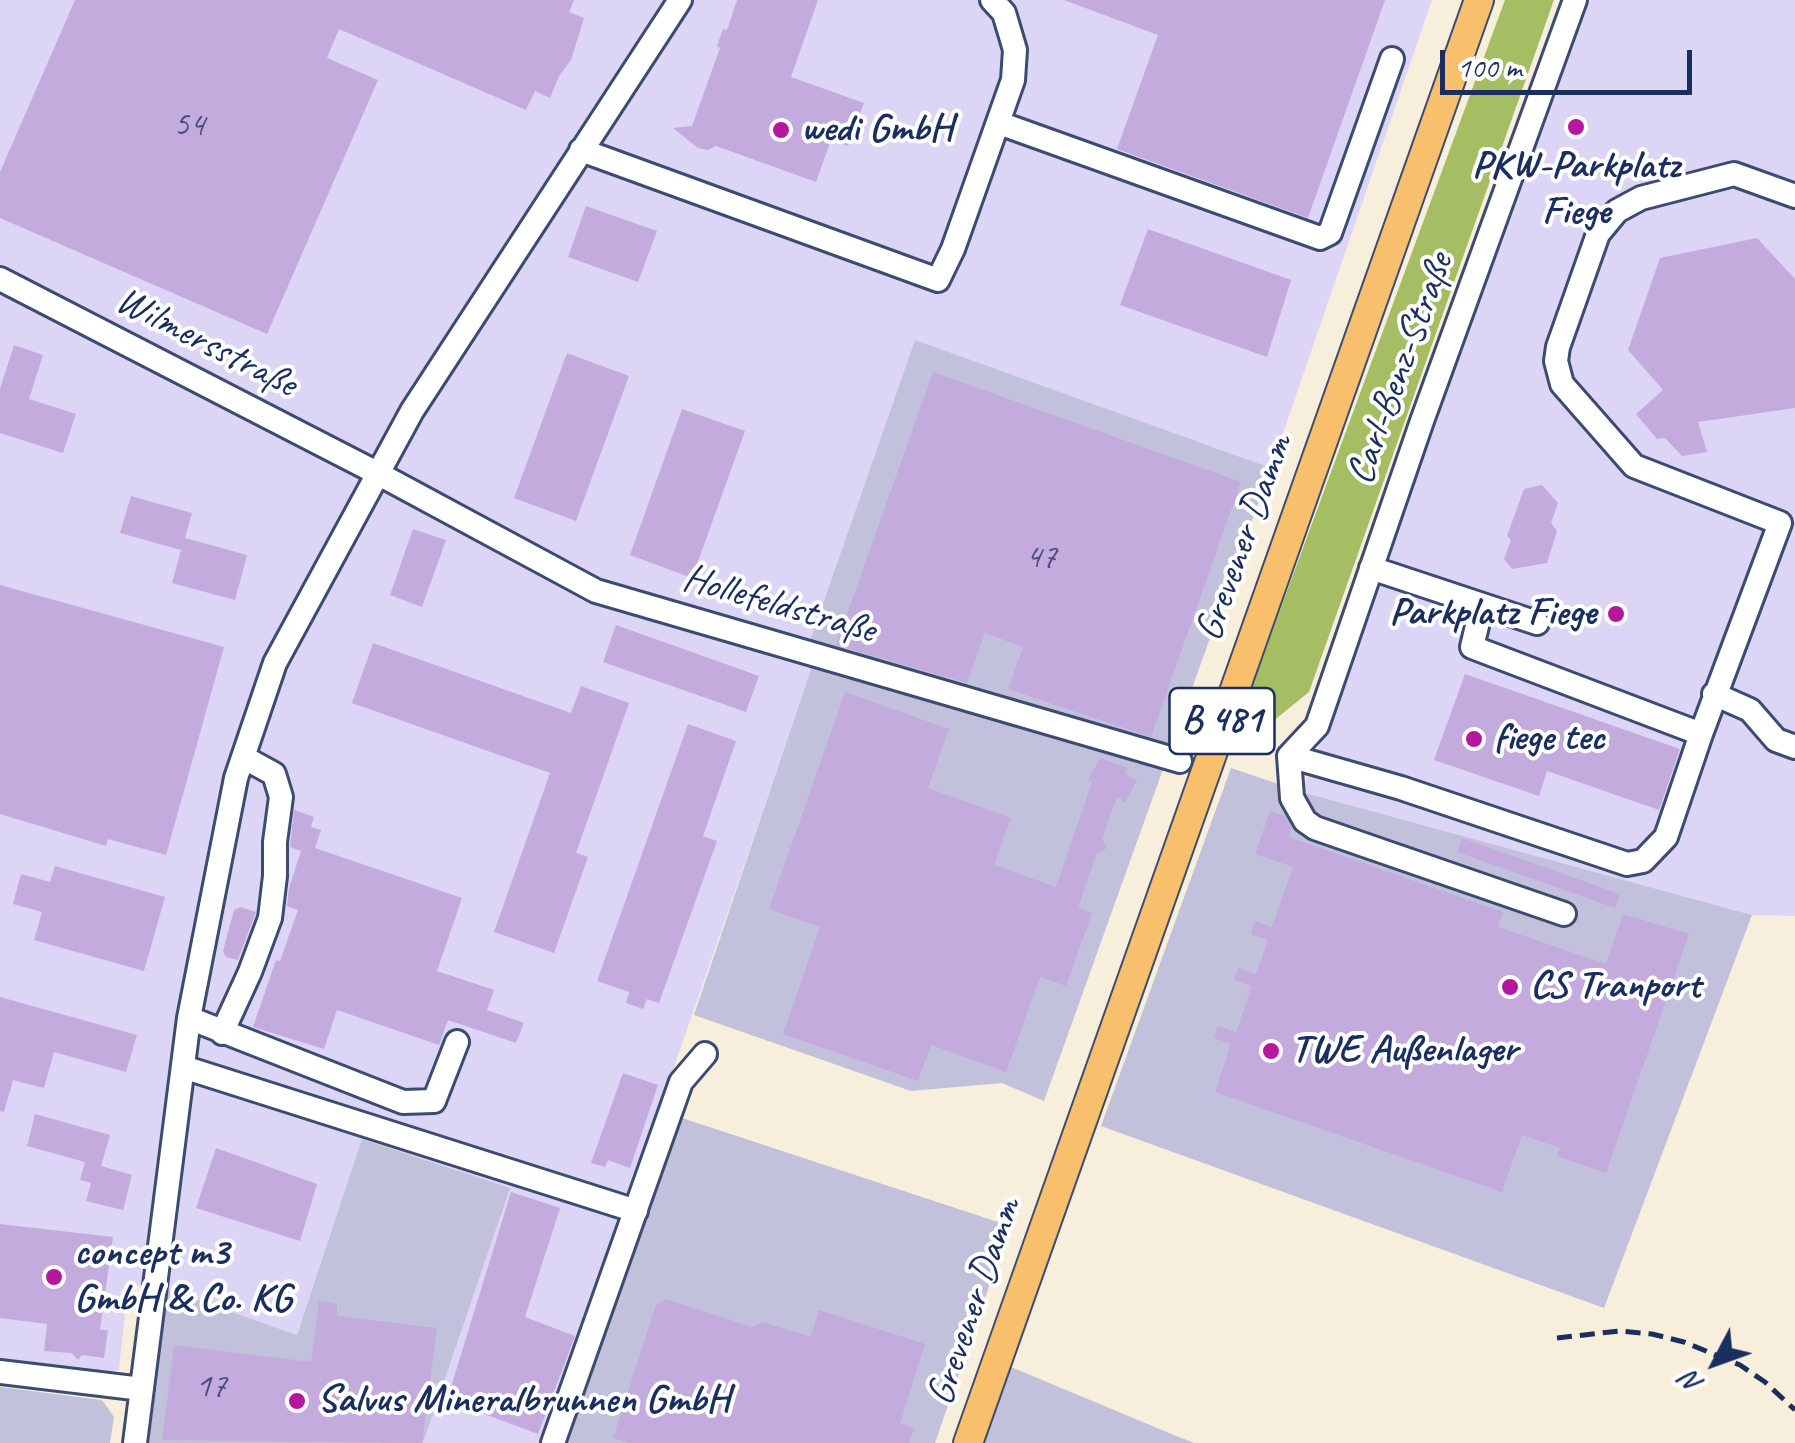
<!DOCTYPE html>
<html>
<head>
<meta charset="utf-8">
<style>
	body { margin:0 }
	#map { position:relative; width:1795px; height:1443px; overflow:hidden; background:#f7eedc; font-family:Caveat,sans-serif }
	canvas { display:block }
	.north { position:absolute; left:1665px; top:1313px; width:100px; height:100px; -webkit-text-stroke:8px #fff; paint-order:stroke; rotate:229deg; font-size:28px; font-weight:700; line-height:40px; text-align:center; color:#1b2f5e }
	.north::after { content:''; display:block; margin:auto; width:35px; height:45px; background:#1b2f5e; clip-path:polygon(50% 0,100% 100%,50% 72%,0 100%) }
	.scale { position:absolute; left:1440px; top:50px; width:252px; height:45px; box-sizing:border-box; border:5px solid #1b2f5e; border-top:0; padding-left:12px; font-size:30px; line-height:35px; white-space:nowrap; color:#1b2f5e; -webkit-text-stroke:8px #fff; paint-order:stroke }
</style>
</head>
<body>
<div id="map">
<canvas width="1795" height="1443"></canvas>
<div class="north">N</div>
<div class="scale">100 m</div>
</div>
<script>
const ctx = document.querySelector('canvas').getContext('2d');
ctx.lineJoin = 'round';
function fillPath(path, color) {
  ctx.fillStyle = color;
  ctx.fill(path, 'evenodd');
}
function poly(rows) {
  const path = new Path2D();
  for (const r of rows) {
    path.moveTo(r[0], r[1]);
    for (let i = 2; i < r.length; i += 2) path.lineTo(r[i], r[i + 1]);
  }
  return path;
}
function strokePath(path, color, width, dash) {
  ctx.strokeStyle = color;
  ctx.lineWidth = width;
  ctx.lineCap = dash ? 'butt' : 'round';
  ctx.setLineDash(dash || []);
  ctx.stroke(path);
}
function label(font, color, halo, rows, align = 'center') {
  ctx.font = font + ' Caveat,sans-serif';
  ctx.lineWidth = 8;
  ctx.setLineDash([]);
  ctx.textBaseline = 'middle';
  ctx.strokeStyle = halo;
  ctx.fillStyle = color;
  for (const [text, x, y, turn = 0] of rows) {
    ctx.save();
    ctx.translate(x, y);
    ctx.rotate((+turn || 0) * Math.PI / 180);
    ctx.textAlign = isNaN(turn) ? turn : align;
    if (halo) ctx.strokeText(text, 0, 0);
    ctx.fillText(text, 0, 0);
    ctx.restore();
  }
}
fillPath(poly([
	[0,0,1432,0,1271,468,915,341,805,655,812,670,603,1271,547,1443,423,1443,509,1188,363,1139,297,1335,167,1289,128,1285,119,1370,106,1373,0,1360],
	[1589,0,1795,0,1795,916,1752,915,1302,792]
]), '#dcd5f6');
fillPath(poly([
	[915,340,1271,468,1044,1101,1002,1083,911,1091,694,1015,811,670,805,655],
	[1231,768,1302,792,1752,915,1604,1308,1101,1126],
	[682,1118,1010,1226,935,1443,567,1443],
	[362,1139,510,1188,423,1443,149,1443,167,1289,297,1335],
	[1011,1367,1181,1438,1195,1443,984,1443],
	[0,1387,102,1400,114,1417,110,1443,0,1443]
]), '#c2c1dc');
fillPath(poly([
	[1505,0,1554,0,1309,692,1262,730,1237,727]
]), '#a5bd63');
fillPath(poly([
	[75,0,574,0,569,12,584,18,571,60,559,76,550,98,535,91,526,110,339,29,327,58,378,80,267,334,0,218,0,172],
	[737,0,818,0,791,77,864,103,848,146,831,140,816,182,716,146,708,150,698,148,673,128,692,126,720,48,717,46,723,29,727,30],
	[1064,0,1385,0,1308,218,1117,149,1158,35],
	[586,206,657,231,638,282,568,257],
	[1148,229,1291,280,1267,357,1120,305],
	[1757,238,1795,279,1795,408,1698,422,1707,452,1682,456,1665,438,1657,439,1636,414,1663,390,1628,350,1660,258],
	[14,345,43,355,29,399,76,414,63,453,0,433,0,389],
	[567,353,629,376,576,521,514,498],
	[933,372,1241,482,1151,737,1008,689,1023,647,985,633,967,683,836,645],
	[682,409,745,431,692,578,630,555],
	[1542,485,1558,503,1551,523,1557,531,1547,563,1512,569,1504,559,1511,540,1507,536,1524,489],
	[131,496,192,513,185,538,247,555,235,600,172,583,181,550,120,533],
	[413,529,446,540,422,607,390,595],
	[0,585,224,647,166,855,108,839,106,846,0,814],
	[616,625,759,676,746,712,603,662],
	[373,643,571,713,581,686,629,703,576,853,588,857,554,953,494,932,550,773,352,703],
	[1465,674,1680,749,1659,810,1547,771,1539,796,1434,760],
	[845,692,949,729,928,788,1011,818,994,865,1056,887,1092,782,1088,780,1100,758,1128,768,1125,774,1137,781,1125,802,1117,797,1102,839,1107,848,1097,853,1078,908,1092,913,1066,986,1040,977,1006,1072,931,1045,918,1081,783,1034,820,927,769,909],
	[688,724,736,741,703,836,717,841,659,1003,647,999,643,1009,626,1003,629,992,597,981],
	[294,810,314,817,311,827,321,830,315,848,462,898,437,971,494,990,487,1010,524,1023,516,1043,448,1020,439,1045,337,1010,324,1049,253,1027,276,960,280,961,298,910,287,906,289,888,301,851,290,847],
	[1270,811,1285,816,1292,828,1289,837,1503,912,1498,927,1606,964,1623,914,1689,934,1606,1173,1557,1156,1560,1148,1522,1135,1502,1192,1215,1092,1231,1044,1214,1038,1218,1026,1236,1032,1252,986,1234,980,1238,968,1256,974,1268,940,1251,934,1255,921,1272,927,1293,867,1255,854],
	[1462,838,1620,894,1615,908,1457,852],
	[55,866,165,897,144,971,34,940,42,912,13,904,21,874,50,882],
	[240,907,256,912,238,960,226,957,223,951,234,910],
	[0,997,137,1035,126,1072,54,1052,44,1088,13,1080,4,1112,0,1111],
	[623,1073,658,1085,630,1168,608,1160,605,1167,591,1163],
	[35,1114,110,1135,101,1166,132,1175,123,1210,86,1201,91,1183,80,1180,85,1162,27,1146],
	[216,1148,317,1184,300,1241,196,1208],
	[511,1192,560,1208,525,1317,575,1336,538,1434,447,1400],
	[0,1224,113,1237,100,1330,108,1330,104,1358,82,1355,78,1360,72,1353,44,1351,47,1324,0,1318],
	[666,1299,752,1327,762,1322,811,1337,819,1310,925,1344,900,1424,914,1428,909,1443,629,1443,613,1438,656,1305],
	[319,1301,337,1304,337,1316,437,1328,422,1443,162,1440,174,1345,311,1362]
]), '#c3abde');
const minor = poly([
	[999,123,1320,238,1330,233,1392,59],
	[581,150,938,280,953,249,1013,80,1015,50,1010,33,1004,13,992,0],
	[0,279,377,473,596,591,1180,761],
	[1371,568,1537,623],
	[1714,694,1750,710,1776,740,1795,747],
	[1701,734,1780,523,1634,466,1562,384,1556,361,1558,347,1598,234,1617,211,1641,198,1734,174,1795,196],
	[1289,756,1317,726,1422,421,1575,0],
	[1289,756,1401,788,1627,864,1643,861,1666,837,1701,734,1472,647,1482,605],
	[1289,756,1292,798,1305,821,1315,828,1564,914],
	[189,1018,403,1102,434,1101,457,1042],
	[222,1033,250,972,270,918,275,876,275,842,281,797,274,774,243,757],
	[183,1067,636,1211],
	[0,1372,142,1389],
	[135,1443,189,1018,236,778,275,663,412,411,680,0],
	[553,1443,681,1082,705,1054]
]);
const major = poly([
	[968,1443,1479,0]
]);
strokePath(minor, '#3c4c71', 28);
strokePath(major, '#3c4c71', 32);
strokePath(minor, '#fff', 22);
strokePath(major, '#f8bf6c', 28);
strokePath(poly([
	[1557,1338,1619,1331,1652,1334,1684,1342,1740,1365,1765,1382,1795,1410]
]), '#1b2f5e', 5, [15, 8]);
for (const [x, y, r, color] of [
	[1576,127,10,"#b5179e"],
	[781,130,10,"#b5179e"],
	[1616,614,10,"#b5179e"],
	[1474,739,10,"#b5179e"],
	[1510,987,10,"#b5179e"],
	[1271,1051,10,"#b5179e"],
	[54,1277,10,"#b5179e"],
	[297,1401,10,"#b5179e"]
]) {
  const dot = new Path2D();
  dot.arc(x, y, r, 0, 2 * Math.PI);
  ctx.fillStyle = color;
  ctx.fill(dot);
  strokePath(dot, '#fff', 4);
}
label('35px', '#454e7e', null, [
	["54",189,126],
	["47",1041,558],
	["17",211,1387]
]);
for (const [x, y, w] of [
	[1222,721,105]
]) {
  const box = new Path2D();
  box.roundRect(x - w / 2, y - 33, w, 66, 8);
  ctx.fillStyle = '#fff';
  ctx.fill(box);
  strokePath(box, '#1b2f5e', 2.5);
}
label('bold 38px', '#1b2f5e', null, [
	["B 481",1222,721]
]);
label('bold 40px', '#1b2f5e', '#fff', [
	["wedi GmbH",801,130],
	["PKW-Parkplatz",1576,167,"center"],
	["Fiege",1576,213,"center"],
	["Parkplatz Fiege",1596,614,"right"],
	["fiege tec",1494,739],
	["CS Tranport",1530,987],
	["TWE Außenlager",1291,1051],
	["concept m3",74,1254],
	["GmbH & Co. KG",74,1300],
	["Salvus Mineralbrunnen GmbH",317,1401]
], 'left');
label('40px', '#1b2f5e', '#fff', [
	["Wilmersstraße",206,343,27],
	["Carl-Benz-Straße",1401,369,-70],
	["Grevener Damm",1245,538,-70],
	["Hollefeldstraße",779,605,16],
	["Grevener Damm",975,1302,-71]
]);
</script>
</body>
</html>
